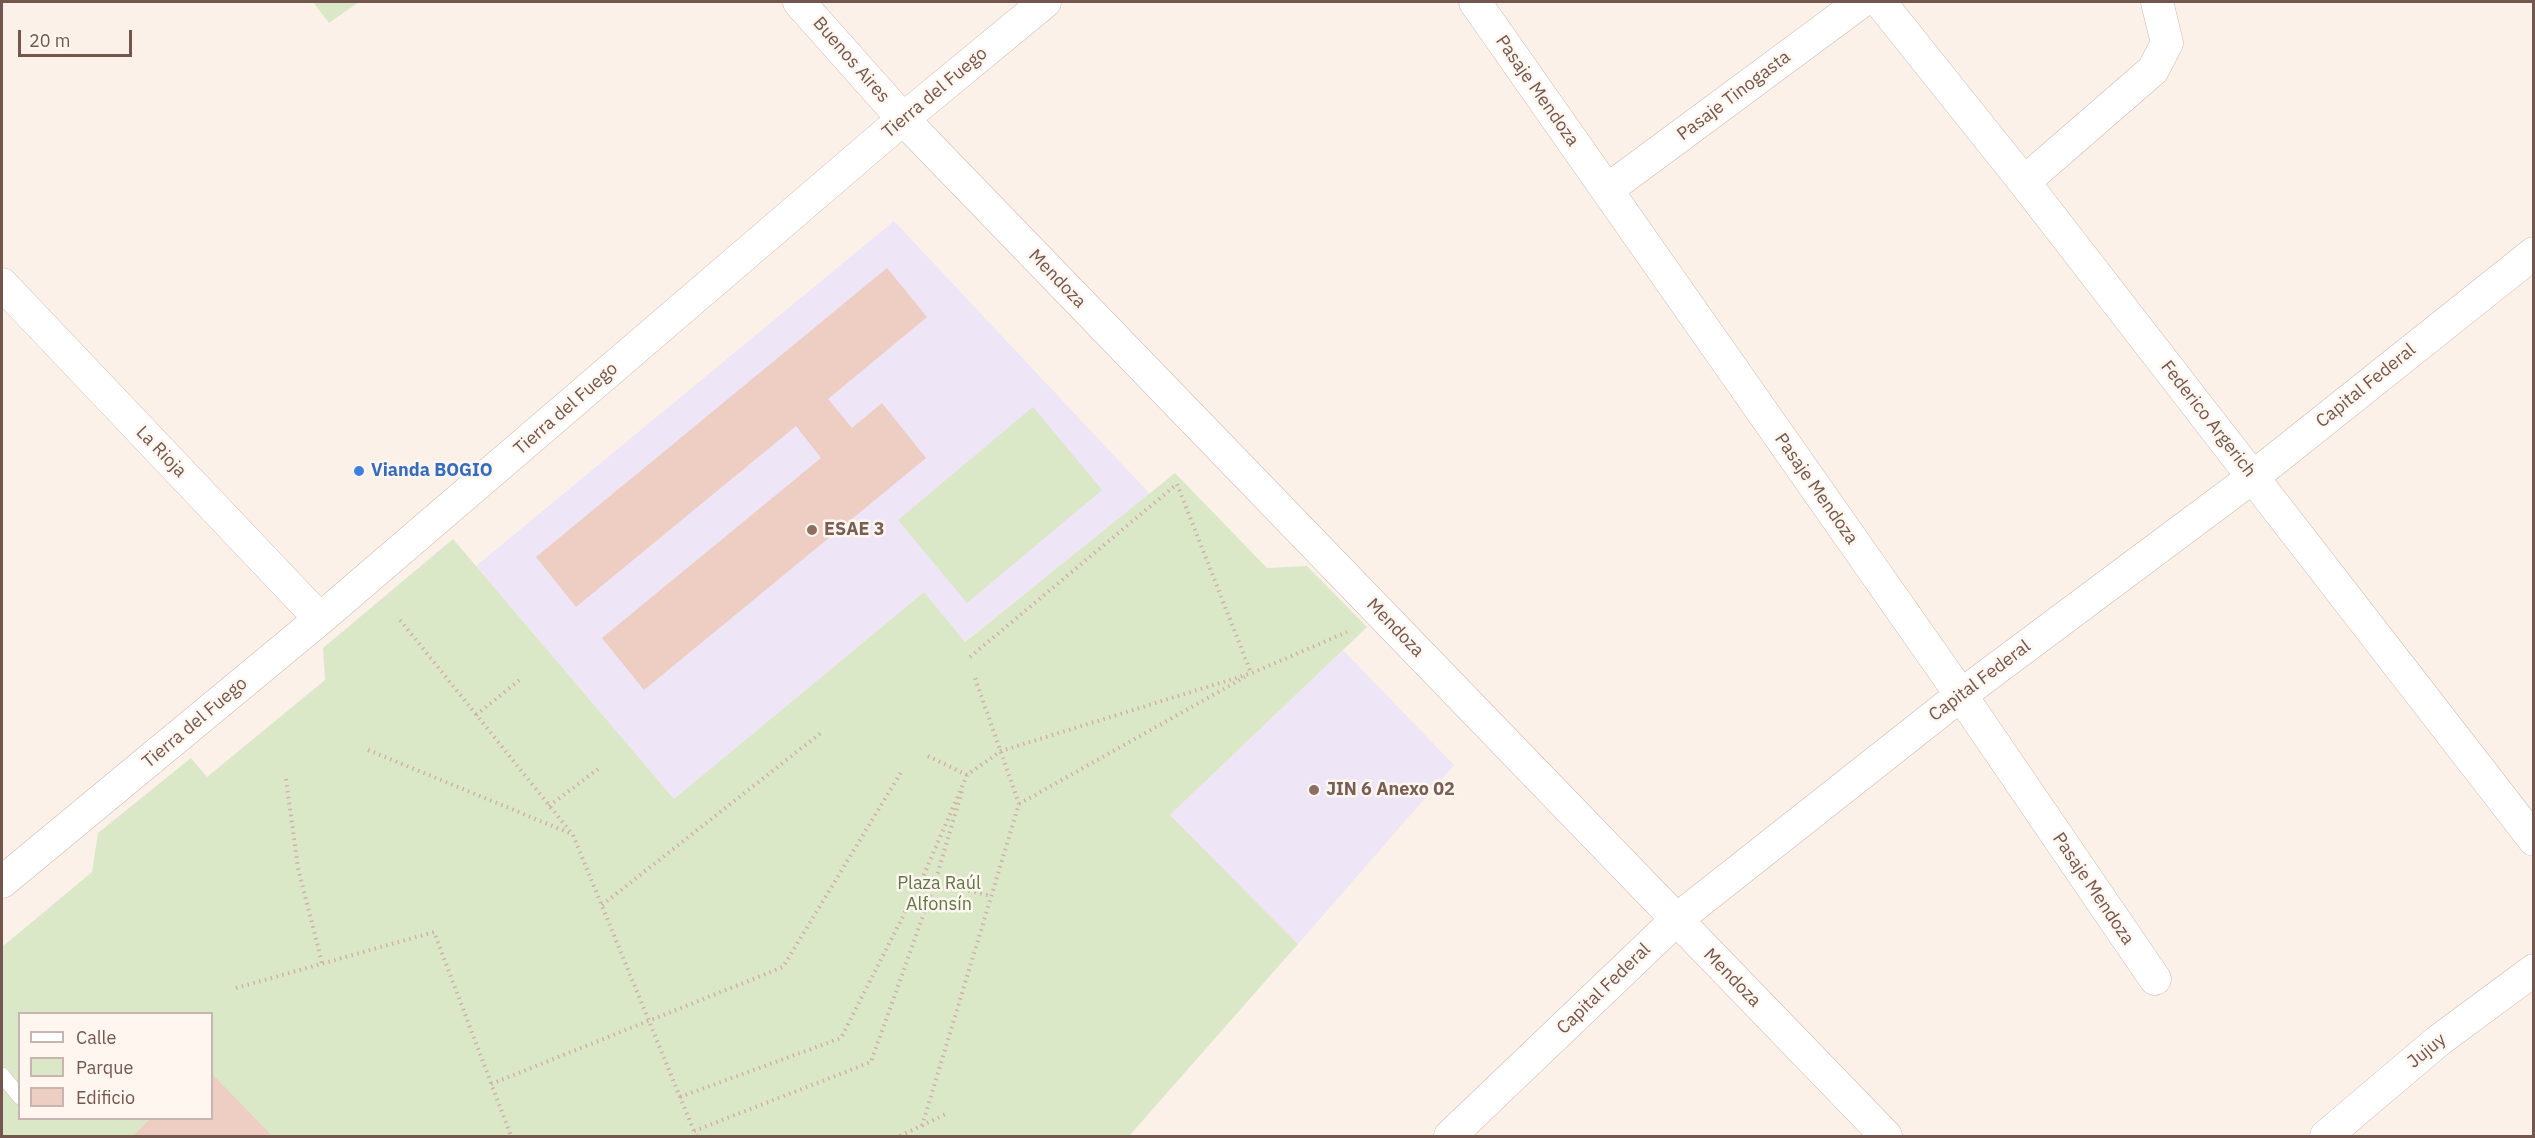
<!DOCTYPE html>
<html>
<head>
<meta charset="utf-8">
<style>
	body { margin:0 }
	#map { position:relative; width:2535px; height:1138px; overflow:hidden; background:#fbf1e9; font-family:"IBM Plex Sans",sans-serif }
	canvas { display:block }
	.frame { position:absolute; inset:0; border:3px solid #73564e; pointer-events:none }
	.legend { position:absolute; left:18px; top:1012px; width:195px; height:108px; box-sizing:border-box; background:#fef6ef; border:2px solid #c6b6af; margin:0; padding:8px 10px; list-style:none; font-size:18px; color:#73564e }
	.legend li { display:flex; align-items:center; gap:12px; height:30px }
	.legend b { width:30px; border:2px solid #c6b6af }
	.scale { position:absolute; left:18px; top:30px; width:114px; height:27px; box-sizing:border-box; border:3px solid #73564e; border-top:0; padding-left:8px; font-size:18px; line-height:21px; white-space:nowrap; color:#73564e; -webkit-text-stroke:4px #fef6ef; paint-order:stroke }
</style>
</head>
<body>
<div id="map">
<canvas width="2535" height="1138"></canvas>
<div class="frame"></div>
<ul class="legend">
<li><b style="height:8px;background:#fff"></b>Calle</li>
<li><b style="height:16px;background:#dae8c8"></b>Parque</li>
<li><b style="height:16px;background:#eecdc2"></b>Edificio</li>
</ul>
<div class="scale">20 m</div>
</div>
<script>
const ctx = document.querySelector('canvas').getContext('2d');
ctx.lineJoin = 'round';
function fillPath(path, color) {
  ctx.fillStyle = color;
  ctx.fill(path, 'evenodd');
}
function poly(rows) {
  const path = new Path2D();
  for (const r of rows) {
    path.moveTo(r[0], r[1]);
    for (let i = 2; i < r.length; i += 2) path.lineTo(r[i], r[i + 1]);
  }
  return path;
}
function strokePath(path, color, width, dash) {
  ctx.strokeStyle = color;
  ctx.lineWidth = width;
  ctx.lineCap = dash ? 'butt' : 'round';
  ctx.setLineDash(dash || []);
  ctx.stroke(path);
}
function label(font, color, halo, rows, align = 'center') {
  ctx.font = font + ' "IBM Plex Sans",sans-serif';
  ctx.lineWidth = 5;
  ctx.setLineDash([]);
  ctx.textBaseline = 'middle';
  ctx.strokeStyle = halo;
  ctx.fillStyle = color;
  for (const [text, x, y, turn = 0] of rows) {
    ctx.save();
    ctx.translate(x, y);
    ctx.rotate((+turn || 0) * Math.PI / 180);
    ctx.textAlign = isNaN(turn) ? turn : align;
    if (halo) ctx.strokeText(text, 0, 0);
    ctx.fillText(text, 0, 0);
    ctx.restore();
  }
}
fillPath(poly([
	[894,221,1150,494,964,642,924,592,674,799,476,566],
	[1343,650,1454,765,1298,944,1170,815]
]), '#eee5f7');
fillPath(poly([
	[313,2,359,2,329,23],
	[1033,407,1102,490,967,603,898,520],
	[1175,473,1267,568,1307,566,1367,627,1170,815,1298,944,1129,1136,2,1136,2,947,92,872,98,833,191,758,207,777,325,680,323,648,453,539,674,799,924,592,965,642],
	[20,1014,212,1014,212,1118,20,1118]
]), '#dae8c8');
fillPath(poly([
	[887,268,927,317,828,399,852,428,882,403,926,458,644,690,602,638,821,458,796,426,576,607,536,557],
	[212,1074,272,1136,133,1136,151,1118,212,1118]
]), '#eecdc2');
const lane = poly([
	[2,1075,20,1097]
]);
const street = poly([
	[799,2,903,119,1886,1136],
	[1475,2,1961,695,2155,979],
	[1880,2,2024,182,2534,840],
	[2024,182,2153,70,2167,43,2157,2],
	[1607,190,1861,2],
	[2,284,320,619],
	[2,882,320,619,903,119,1045,2],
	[1450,1136,1676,920,1961,695,2253,477,2534,253],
	[2326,1136,2438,1041,2534,970]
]);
strokePath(lane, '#cebab2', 16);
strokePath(street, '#cebab2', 33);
strokePath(poly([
	[400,620,573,835,696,1136],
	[970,657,1177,484,1251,673],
	[476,715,522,678],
	[368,750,572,834],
	[928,756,967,775],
	[286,779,298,868,322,963],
	[1019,804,1245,677],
	[549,806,598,769],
	[922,879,991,896],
	[602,905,822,732],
	[236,988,434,932,511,1136],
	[491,1084,783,967,903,769],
	[680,1097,841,1038,922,879,967,775,1001,751,1252,673,1347,632],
	[922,1126,1019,804,975,678],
	[694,1131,871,1062,935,882,962,791],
	[900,1136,946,1114]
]), '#d3b0a5', 4, [1.5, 4.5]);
strokePath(lane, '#fff', 15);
strokePath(street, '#fff', 32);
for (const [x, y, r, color] of [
	[359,471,6,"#3f7fe0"],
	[812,530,6,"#8d6e63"],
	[1314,790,6,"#8d6e63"]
]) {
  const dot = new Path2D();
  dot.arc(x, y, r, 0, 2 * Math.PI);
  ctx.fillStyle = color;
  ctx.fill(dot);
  strokePath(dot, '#fef6ef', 2);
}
label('18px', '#73564e', '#fef6ef', [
	["Buenos Aires",851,60,49],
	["Pasaje Mendoza",1537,91,55],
	["Tierra del Fuego",935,93,-40],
	["Pasaje Tinogasta",1734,96,-37],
	["Mendoza",1057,279,46],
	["Capital Federal",2366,386,-39],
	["Tierra del Fuego",566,409,-41],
	["Federico Argerich",2208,419,52],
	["La Rioja",161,452,46],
	["Pasaje Mendoza",1816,489,55],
	["Mendoza",1395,628,46],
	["Capital Federal",1980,681,-37],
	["Tierra del Fuego",195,723,-40],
	["Pasaje Mendoza",2093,889,56],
	["Mendoza",1732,978,46],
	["Capital Federal",1604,989,-44],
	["Jujuy",2427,1051,-39]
]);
label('bold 18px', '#366cbe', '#fef6ef', [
	["Vianda BOGIO",371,471]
], 'left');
label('bold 18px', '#785e54', '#fef6ef', [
	["ESAE 3",824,530],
	["JIN 6 Anexo 02",1326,790]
], 'left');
label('18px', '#5e7847', '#fef6ef', [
	["Plaza Raúl",939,884],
	["Alfonsín",939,905]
]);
</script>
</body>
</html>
